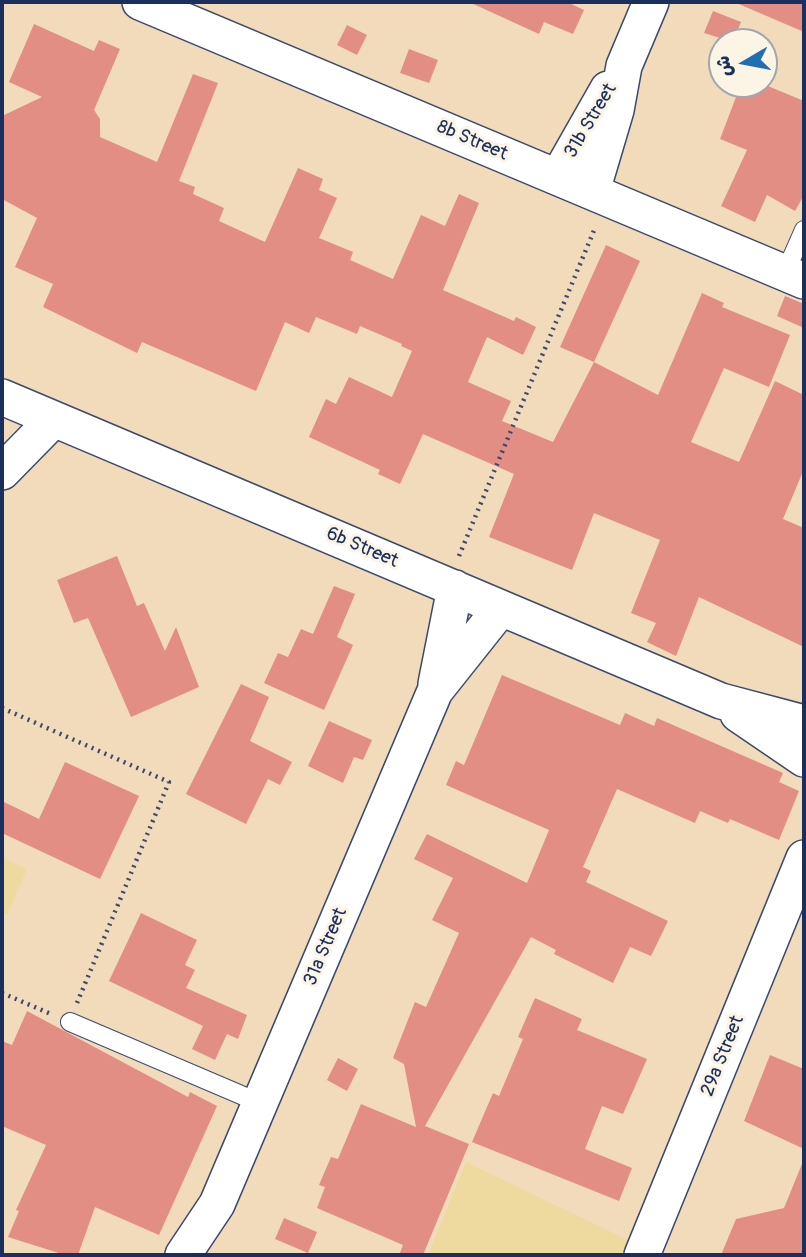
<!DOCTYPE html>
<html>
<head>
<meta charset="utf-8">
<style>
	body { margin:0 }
	#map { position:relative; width:806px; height:1257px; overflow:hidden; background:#f1dbbb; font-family:Pangolin,"Playpen Sans Arabic",sans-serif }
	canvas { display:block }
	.frame { position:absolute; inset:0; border:4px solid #1b2f5e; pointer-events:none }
	.north { position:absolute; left:708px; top:28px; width:70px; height:70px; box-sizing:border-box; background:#fcf5e5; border:2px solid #a2a6af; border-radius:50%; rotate:260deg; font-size:19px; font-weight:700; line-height:28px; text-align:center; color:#1b2f5e }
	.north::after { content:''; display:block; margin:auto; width:24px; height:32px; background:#1f6fb2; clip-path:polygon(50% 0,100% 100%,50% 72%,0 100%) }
</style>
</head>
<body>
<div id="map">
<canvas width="806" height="1257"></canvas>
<div class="frame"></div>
<div class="north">ش</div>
</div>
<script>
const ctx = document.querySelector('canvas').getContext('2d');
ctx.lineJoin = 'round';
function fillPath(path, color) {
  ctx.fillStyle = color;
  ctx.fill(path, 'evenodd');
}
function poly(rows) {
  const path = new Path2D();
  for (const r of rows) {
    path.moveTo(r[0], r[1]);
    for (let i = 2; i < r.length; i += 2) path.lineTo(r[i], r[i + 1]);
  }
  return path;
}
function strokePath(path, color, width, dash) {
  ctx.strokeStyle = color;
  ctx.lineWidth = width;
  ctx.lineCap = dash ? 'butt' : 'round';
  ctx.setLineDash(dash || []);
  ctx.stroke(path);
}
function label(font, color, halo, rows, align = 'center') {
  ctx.font = font + ' Pangolin,sans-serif';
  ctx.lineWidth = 6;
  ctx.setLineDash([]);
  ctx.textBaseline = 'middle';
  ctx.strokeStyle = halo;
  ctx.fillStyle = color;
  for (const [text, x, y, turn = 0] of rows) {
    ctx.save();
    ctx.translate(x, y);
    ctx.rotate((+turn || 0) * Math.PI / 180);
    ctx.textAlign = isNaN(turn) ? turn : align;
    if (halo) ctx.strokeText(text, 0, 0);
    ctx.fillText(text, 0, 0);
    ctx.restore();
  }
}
fillPath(poly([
	[2,858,27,869,7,915,2,913],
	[466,1162,634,1243,627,1255,428,1255]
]), '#eeda9e');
fillPath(poly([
	[469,2,567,2,584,10,573,34,544,22,539,34],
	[734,2,804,2,804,32],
	[713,11,741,22,733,42,704,33],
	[34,24,94,51,99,40,120,49,94,110,100,119,100,137,157,162,193,74,218,83,179,181,195,187,193,194,224,208,219,221,265,242,298,168,323,179,319,190,337,198,319,238,353,252,350,260,393,279,421,215,445,226,459,194,479,203,443,290,514,321,516,317,536,327,523,355,487,337,468,382,511,401,502,421,553,442,594,362,560,347,606,245,640,261,594,362,658,395,702,293,724,303,722,307,790,335,769,387,724,368,691,442,739,462,775,381,804,395,804,469,783,519,804,528,804,647,699,597,676,656,647,642,656,623,631,613,660,540,594,513,572,570,489,537,514,474,423,434,400,484,378,474,380,470,309,437,326,399,336,404,349,377,392,397,412,351,401,346,402,344,360,326,357,334,316,317,309,333,285,322,256,391,142,342,137,353,43,307,53,284,15,267,37,218,2,199,2,116,42,97,9,82],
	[347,25,367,35,357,55,337,45],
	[409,49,438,60,429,83,400,73],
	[741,84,763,84,804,101,804,195,795,211,767,195,755,222,721,206,747,150,720,139],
	[785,296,804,304,804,328,777,316],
	[117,556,137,606,144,603,165,651,176,627,199,687,131,717,88,618,74,623,57,580],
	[334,586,355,594,337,637,353,645,324,710,264,683,278,653,288,657,301,629,313,634],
	[502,675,620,725,625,713,654,726,657,718,783,773,779,782,799,791,779,840,730,819,728,823,700,811,695,823,617,789,583,867,591,871,586,882,668,921,651,956,630,947,613,983,554,954,556,950,531,937,425,1126,469,1144,423,1255,399,1255,403,1245,317,1208,325,1187,319,1185,331,1157,338,1159,361,1104,416,1127,404,1064,393,1058,415,1002,426,1007,459,933,432,920,453,878,414,859,427,834,527,883,549,830,446,785,456,761,464,765],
	[241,684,269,697,250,741,292,762,280,785,268,779,246,824,186,794],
	[329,721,372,740,363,760,354,757,343,783,308,766],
	[65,762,139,796,100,879,2,833,2,801,39,819],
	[141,913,197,940,185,965,195,970,186,988,247,1015,238,1039,227,1034,215,1060,192,1049,203,1026,109,981],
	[535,998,582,1019,577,1030,647,1059,623,1114,602,1106,585,1149,632,1168,619,1201,472,1142,493,1093,499,1096,523,1039,518,1037],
	[27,1011,188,1097,190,1092,217,1106,159,1235,95,1207,78,1255,65,1255,8,1237,19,1211,16,1210,46,1145,2,1126,2,1041,12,1045],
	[770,1055,804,1069,804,1149,744,1121],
	[338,1058,358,1069,347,1091,327,1080],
	[804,1159,804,1255,721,1255,736,1219,784,1208],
	[284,1218,317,1232,308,1253,275,1239]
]), '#e28e85');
const lane = poly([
	[785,273,804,230],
	[70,1022,260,1103]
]);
const street = poly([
	[140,2,804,281],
	[558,177,608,89],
	[592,191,616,110,624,66,651,2],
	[2,397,721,701,804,723],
	[2,472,53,420],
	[436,684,455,588],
	[738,714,804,759],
	[183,1255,217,1204,435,691,501,608],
	[642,1255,804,858]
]);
strokePath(lane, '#3b496c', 20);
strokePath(street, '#3b496c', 38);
strokePath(poly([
	[459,556,595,228],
	[2,708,169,782,77,1003],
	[2,993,51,1014]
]), '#3b496c', 4.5, [2, 5]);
strokePath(lane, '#fff', 18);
strokePath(street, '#fff', 35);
label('19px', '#1b2f5e', '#fcf5e5', [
	["31b Street",591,121,-59],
	["8b Street",472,141,23],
	["6b Street",362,548,23],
	["31a Street",326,947,-67],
	["29a Street",723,1056,-68]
]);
</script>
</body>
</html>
